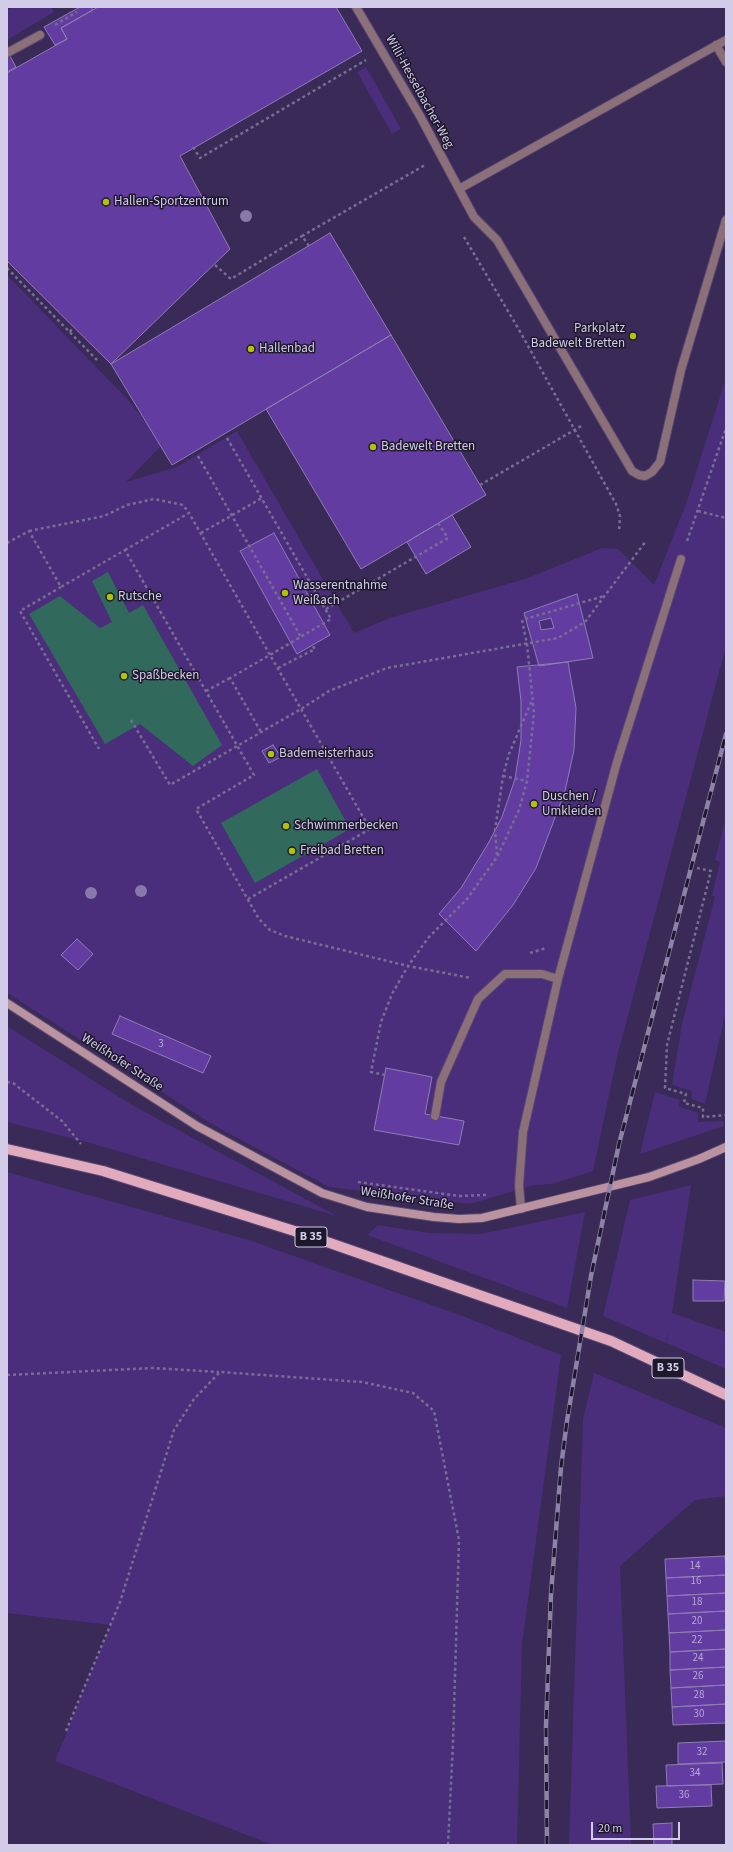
<!DOCTYPE html>
<html>
<head>
<meta charset="utf-8">
<style>
	body { margin:0 }
	#map { position:relative; width:733px; height:1852px; overflow:hidden; background:#392a57; font-family:"Source Sans 3",sans-serif }
	canvas { display:block }
	.frame { position:absolute; inset:0; border:8px solid #d3cce8; pointer-events:none }
	.scale { position:absolute; left:591px; top:1822px; width:89px; height:18px; box-sizing:border-box; border:2px solid #d3cce8; border-top:0; padding-left:5px; font-size:12px; line-height:14px; white-space:nowrap; color:#d3cce8; -webkit-text-stroke:3px #1e182c; paint-order:stroke }
</style>
</head>
<body>
<div id="map">
<canvas width="733" height="1852"></canvas>
<div class="frame"></div>
<div class="scale">20 m</div>
</div>
<script>
const ctx = document.querySelector('canvas').getContext('2d');
ctx.lineJoin = 'round';
function fillPath(path, color) {
  ctx.fillStyle = color;
  ctx.fill(path, 'evenodd');
}
function poly(rows) {
  const path = new Path2D();
  for (const r of rows) {
    path.moveTo(r[0], r[1]);
    for (let i = 2; i < r.length; i += 2) path.lineTo(r[i], r[i + 1]);
  }
  return path;
}
function strokePath(path, color, width, dash) {
  ctx.strokeStyle = color;
  ctx.lineWidth = width;
  ctx.lineCap = dash ? 'butt' : 'round';
  ctx.setLineDash(dash || []);
  ctx.stroke(path);
}
function label(font, color, halo, rows, align = 'center') {
  ctx.font = font + ' "Source Sans 3",sans-serif';
  ctx.lineWidth = 3;
  ctx.setLineDash([]);
  ctx.textBaseline = 'middle';
  ctx.strokeStyle = halo;
  ctx.fillStyle = color;
  for (const [text, x, y, turn = 0] of rows) {
    ctx.save();
    ctx.translate(x, y);
    ctx.rotate((+turn || 0) * Math.PI / 180);
    ctx.textAlign = isNaN(turn) ? turn : align;
    if (halo) ctx.strokeText(text, 0, 0);
    ctx.fillText(text, 0, 0);
    ctx.restore();
  }
}
fillPath(poly([
	[14,7,51,7,54,12,7,40,7,11],
	[366,67,401,129,392,134,357,72],
	[7,275,129,401,163,444,126,482,177,467,237,431,354,633,390,618,528,578,602,548,618,549,654,585,686,504,726,378,726,646,617,1057,593,1171,552,1184,534,1185,470,1204,329,1187,215,1126,7,993],
	[726,817,726,1017,724,1019,705,1104,692,1099,692,1091,672,1085,682,1024,715,897,712,895,720,862,715,860],
	[7,1026,132,1105,337,1216,94,1144,7,1122],
	[655,1092,680,1100,679,1106,698,1113,698,1122,723,1121,724,1126,640,1154],
	[7,1172,249,1240,465,1317,561,1355,522,1644,517,1845,273,1845,55,1761,111,1625,7,1613],
	[691,1185,672,1313,726,1332,726,1369,667,1343,669,1328,666,1343,603,1316,630,1200],
	[585,1212,567,1308,367,1235,378,1225,429,1233,481,1234],
	[594,1373,726,1428,726,1496,695,1500,620,1566,631,1845,569,1845,583,1419]
]), '#4b2e7b');
fillPath(poly([
	[108,572,129,613,143,605,222,745,193,766,140,724,105,744,29,614,60,596,100,628,112,622,92,581],
	[317,769,350,829,255,883,221,823]
]), '#31695d');
const building = poly([
	[80,7,91,7,93,10,61,28,67,39,55,45,44,27,80,7],
	[98,7,336,7,362,51,180,156,230,249,111,364,7,261,7,73,67,39,61,28,98,7],
	[10,56,16,67,7,72,7,58,10,56],
	[330,233,391,335,172,465,111,364,330,233],
	[391,335,486,495,361,569,266,409,391,335],
	[452,515,471,547,426,574,407,542,452,515],
	[274,533,330,635,297,654,240,551,274,533],
	[577,594,593,658,539,666,524,613,577,594],
	[551,618,554,628,541,630,539,621,551,618],
	[568,662,576,708,574,750,565,791,536,868,513,905,476,951,439,914,461,888,489,842,502,817,515,779,521,740,521,701,517,667,568,662],
	[273,745,281,757,269,763,262,751,273,745],
	[77,939,93,954,78,970,61,955,77,939],
	[120,1016,211,1056,203,1073,112,1034,120,1016],
	[386,1068,432,1077,425,1114,464,1121,459,1145,374,1130,386,1068],
	[693,1280,725,1281,724,1301,693,1301,693,1280],
	[725,1556,726,1575,666,1578,665,1559,725,1556],
	[726,1575,726,1593,667,1596,666,1578,726,1575],
	[726,1593,726,1611,668,1614,667,1596,726,1593],
	[726,1611,726,1630,669,1633,668,1614,726,1611],
	[726,1630,726,1649,670,1652,669,1633,726,1630],
	[726,1649,726,1667,670,1670,670,1652,726,1649],
	[726,1667,726,1685,671,1688,670,1670,726,1667],
	[726,1685,726,1704,672,1707,671,1688,726,1685],
	[726,1704,726,1723,673,1725,672,1707,726,1704],
	[726,1741,726,1762,678,1764,678,1743,726,1741],
	[722,1763,723,1784,667,1786,666,1765,722,1763],
	[711,1785,712,1806,657,1808,656,1786,711,1785],
	[672,1823,672,1845,654,1845,653,1824,672,1823]
]);
fillPath(building, '#623ca1');
strokePath(building, '#8d7eb2', 1);
const lane = poly([
	[356,7,420,116,474,217,497,240,632,471,639,475,645,476,652,472,660,462,681,370,726,220],
	[716,45,726,62],
	[7,53,40,35],
	[459,189,726,40],
	[435,1116,441,1082,478,999,505,974,542,974,558,979],
	[521,1209,519,1185,523,1132,558,979,617,762,681,559]
]);
const secondary = poly([
	[7,1003,197,1126,322,1193,367,1207,434,1217,459,1219,482,1218,649,1177,699,1159,726,1147]
]);
const primary = poly([
	[7,1149,103,1171,304,1234,611,1341,726,1395]
]);
strokePath(lane, '#554771', 10);
strokePath(secondary, '#554771', 10);
strokePath(primary, '#554771', 12);
strokePath(poly([
	[55,25,77,12],
	[193,147,200,158,366,60],
	[464,237,518,328,616,504,620,516,619,532],
	[309,246,302,236,425,165],
	[215,265,231,279,302,236],
	[7,268,97,360],
	[70,332,73,327],
	[227,438,331,619,270,655,370,829,248,899],
	[198,456,301,637],
	[480,485,583,425],
	[698,511,726,518],
	[29,531,104,516,127,505,154,499,183,505,189,513],
	[201,533,262,498],
	[687,541,726,428],
	[7,543,29,531,61,587,125,550,254,775,196,809,259,919,270,930,285,936,408,966,471,978],
	[125,550,189,513,270,655,230,678,261,732],
	[61,587,20,611,99,749],
	[326,609,448,538,438,523],
	[278,668,315,649,312,645],
	[206,691,230,678],
	[131,720,170,785,301,709,329,691,387,668,558,638,585,622,646,541],
	[503,776,527,781],
	[497,855,495,830,503,776,509,754,533,698],
	[697,868,711,871,667,1045,665,1088,686,1094,684,1103,703,1108,703,1117,726,1115],
	[530,953,546,948],
	[385,1075,371,1072,381,1022,392,994,408,966,428,938,467,899,497,857,519,810,527,781,534,713,527,644,522,620,604,596],
	[7,1082,13,1083,62,1121,81,1144],
	[358,1182,459,1196,486,1195],
	[7,1375,153,1368,219,1372],
	[66,1731,120,1602,174,1430,194,1399,220,1372,362,1382,413,1393,434,1411,459,1540,453,1743,448,1845]
]), '#786d93', 2.5, [3, 3]);
strokePath(lane, '#8b7079', 8);
strokePath(secondary, '#bb929f', 8);
strokePath(primary, '#e1abbd', 10);
const rail = poly([
	[547,1845,546,1726,551,1594,561,1467,567,1421,591,1276,619,1144,726,734]
]);
strokePath(rail, '#8e83a7', 4.5);
strokePath(rail, '#1e182c', 3, [9]);
ctx.fillStyle = '#8779aa';
for (const [x, y] of [
	[246,216],
	[141,891],
	[91,893]
]) {
  ctx.beginPath();
  ctx.arc(x, y, 6, 0, 2 * Math.PI);
  ctx.fill();
}
for (const [x, y, r, color] of [
	[106,202,4,"#b0c501"],
	[633,336,4,"#b0c501"],
	[251,349,4,"#b0c501"],
	[373,447,4,"#b0c501"],
	[285,593,4,"#b0c501"],
	[110,597,4,"#b0c501"],
	[124,676,4,"#b0c501"],
	[271,754,4,"#b0c501"],
	[534,804,4,"#b0c501"],
	[286,826,4,"#b0c501"],
	[292,851,4,"#b0c501"]
]) {
  const dot = new Path2D();
  dot.arc(x, y, r, 0, 2 * Math.PI);
  ctx.fillStyle = color;
  ctx.fill(dot);
  strokePath(dot, '#1e182c', 1.5);
}
label('11px', '#b7a8d6', null, [
	["3",161,1045],
	["14",695,1567],
	["16",696,1582],
	["18",697,1603],
	["20",697,1622],
	["22",697,1641],
	["24",698,1659],
	["26",698,1677],
	["28",699,1696],
	["30",699,1715],
	["32",702,1753],
	["34",695,1774],
	["36",684,1796]
]);
for (const [x, y, w] of [
	[311,1237,32],
	[668,1368,32]
]) {
  const box = new Path2D();
  box.roundRect(x - w / 2, y - 10, w, 20, 3);
  ctx.fillStyle = '#1e182c';
  ctx.fill(box);
  strokePath(box, '#d3cce8', 1);
}
label('bold 12px', '#d3cce8', null, [
	["B 35",311,1237],
	["B 35",668,1368]
]);
label('13px', '#d3cce8', '#1e182c', [
	["Willi-Hesselbacher-Weg",419,92,61],
	["Weißhofer Straße",122,1063,33],
	["Weißhofer Straße",407,1199,9]
]);
label('13px', '#d3cce8', '#1e182c', [
	["Hallen-Sportzentrum",114,202],
	["Parkplatz",625,329,"right"],
	["Badewelt Bretten",625,344,"right"],
	["Hallenbad",259,349],
	["Badewelt Bretten",381,447],
	["Wasserentnahme",293,586],
	["Weißach",293,601],
	["Rutsche",118,597],
	["Spaßbecken",132,676],
	["Bademeisterhaus",279,754],
	["Duschen /",542,797],
	["Umkleiden",542,812],
	["Schwimmerbecken",294,826],
	["Freibad Bretten",300,851]
], 'left');
</script>
</body>
</html>
